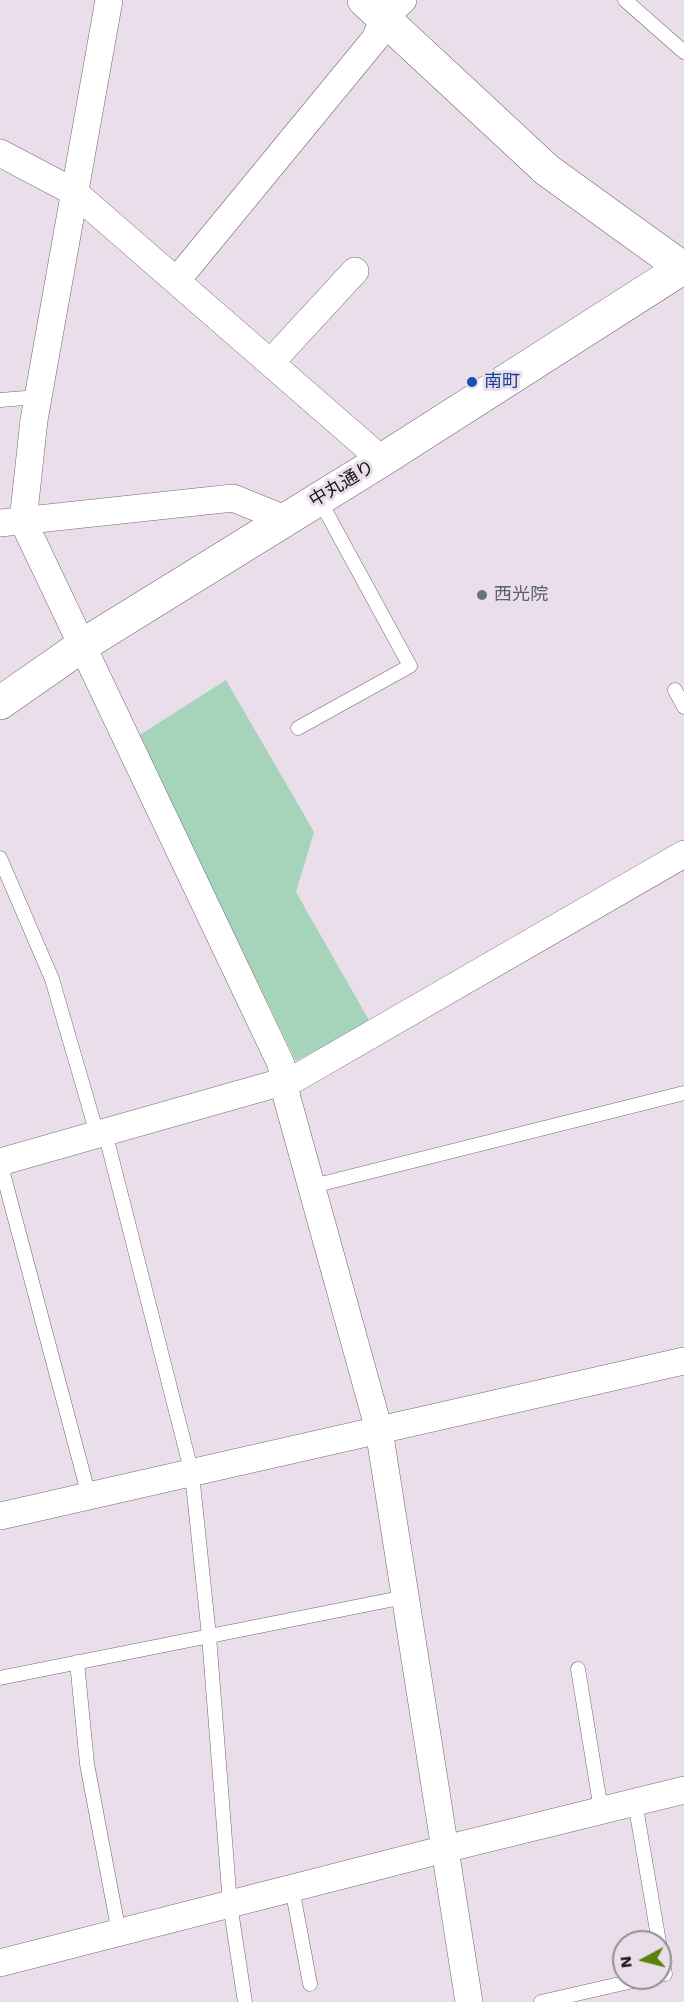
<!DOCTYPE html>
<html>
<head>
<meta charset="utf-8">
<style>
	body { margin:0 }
	#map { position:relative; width:684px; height:2002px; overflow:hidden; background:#e9dee9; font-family:"Work Sans",sans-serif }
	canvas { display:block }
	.north { position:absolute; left:612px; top:1930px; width:60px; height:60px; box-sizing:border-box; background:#e9dee9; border:2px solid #958d95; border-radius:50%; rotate:263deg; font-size:16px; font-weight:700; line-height:24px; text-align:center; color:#181418 }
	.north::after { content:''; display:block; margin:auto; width:21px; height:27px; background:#598208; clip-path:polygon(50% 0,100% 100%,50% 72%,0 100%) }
</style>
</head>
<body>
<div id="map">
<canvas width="684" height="2002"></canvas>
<div class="north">N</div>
</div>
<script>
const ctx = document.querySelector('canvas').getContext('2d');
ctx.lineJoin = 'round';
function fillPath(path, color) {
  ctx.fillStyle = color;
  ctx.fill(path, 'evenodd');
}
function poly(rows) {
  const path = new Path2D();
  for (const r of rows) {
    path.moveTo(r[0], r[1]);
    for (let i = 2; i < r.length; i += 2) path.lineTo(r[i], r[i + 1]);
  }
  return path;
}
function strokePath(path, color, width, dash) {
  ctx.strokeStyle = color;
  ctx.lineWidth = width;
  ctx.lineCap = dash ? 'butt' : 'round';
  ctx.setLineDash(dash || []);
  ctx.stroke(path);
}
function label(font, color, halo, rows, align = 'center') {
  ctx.font = font + ' "Work Sans","Noto Sans JP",sans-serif';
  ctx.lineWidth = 6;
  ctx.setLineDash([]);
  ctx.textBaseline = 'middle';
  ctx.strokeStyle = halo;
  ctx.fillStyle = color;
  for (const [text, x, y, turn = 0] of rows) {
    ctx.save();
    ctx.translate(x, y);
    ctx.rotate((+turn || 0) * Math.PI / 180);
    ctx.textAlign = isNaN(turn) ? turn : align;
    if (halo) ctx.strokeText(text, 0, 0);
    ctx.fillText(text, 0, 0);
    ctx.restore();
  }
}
fillPath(poly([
	[226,680,314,832,296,892,370,1022,296,1061,138,736]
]), '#a5d4bb');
const service = poly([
	[625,0,684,52],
	[0,400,38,397],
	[675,690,684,707],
	[298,728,410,666,319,499],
	[0,858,52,979,97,1134],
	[105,1132,192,1474,209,1636,230,1904,245,2002],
	[0,1162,89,1496],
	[313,1186,684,1093],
	[77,1662,87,1764,119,1933],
	[578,1669,601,1810],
	[0,1678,405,1597],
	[635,1802,659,1942],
	[292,1888,310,1984],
	[660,1947,665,1974,660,1975],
	[541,2002,646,1978]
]);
const minor = poly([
	[109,0,34,420,23,521,281,1064,287,1098,379,1430,469,2002],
	[0,153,74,192,382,460],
	[177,280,375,39,384,18,403,0],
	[271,362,355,271],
	[0,523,233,498,285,519],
	[0,1162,296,1078,684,854],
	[0,1516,684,1361],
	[0,1963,445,1849,684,1790]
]);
const tertiary = poly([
	[364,0,547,170,684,269],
	[0,703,83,645,382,460,684,267]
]);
strokePath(service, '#726872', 15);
strokePath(minor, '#726872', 28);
strokePath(tertiary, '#726872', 34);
strokePath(service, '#fff', 14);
strokePath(minor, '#fff', 27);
strokePath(tertiary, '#fff', 33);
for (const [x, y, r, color] of [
	[472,382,6,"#1a4fb4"],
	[482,595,6,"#6b7280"]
]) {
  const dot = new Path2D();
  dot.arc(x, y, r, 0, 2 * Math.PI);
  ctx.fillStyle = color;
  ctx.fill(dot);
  strokePath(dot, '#e9dee9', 2);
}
label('18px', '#164399', '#e9dee9', [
	["南町",484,382]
], 'left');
label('18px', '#181418', '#e9dee9', [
	["中丸通り",342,484,-31]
]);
label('18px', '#5b616d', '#e9dee9', [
	["西光院",494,595]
], 'left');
</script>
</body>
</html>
